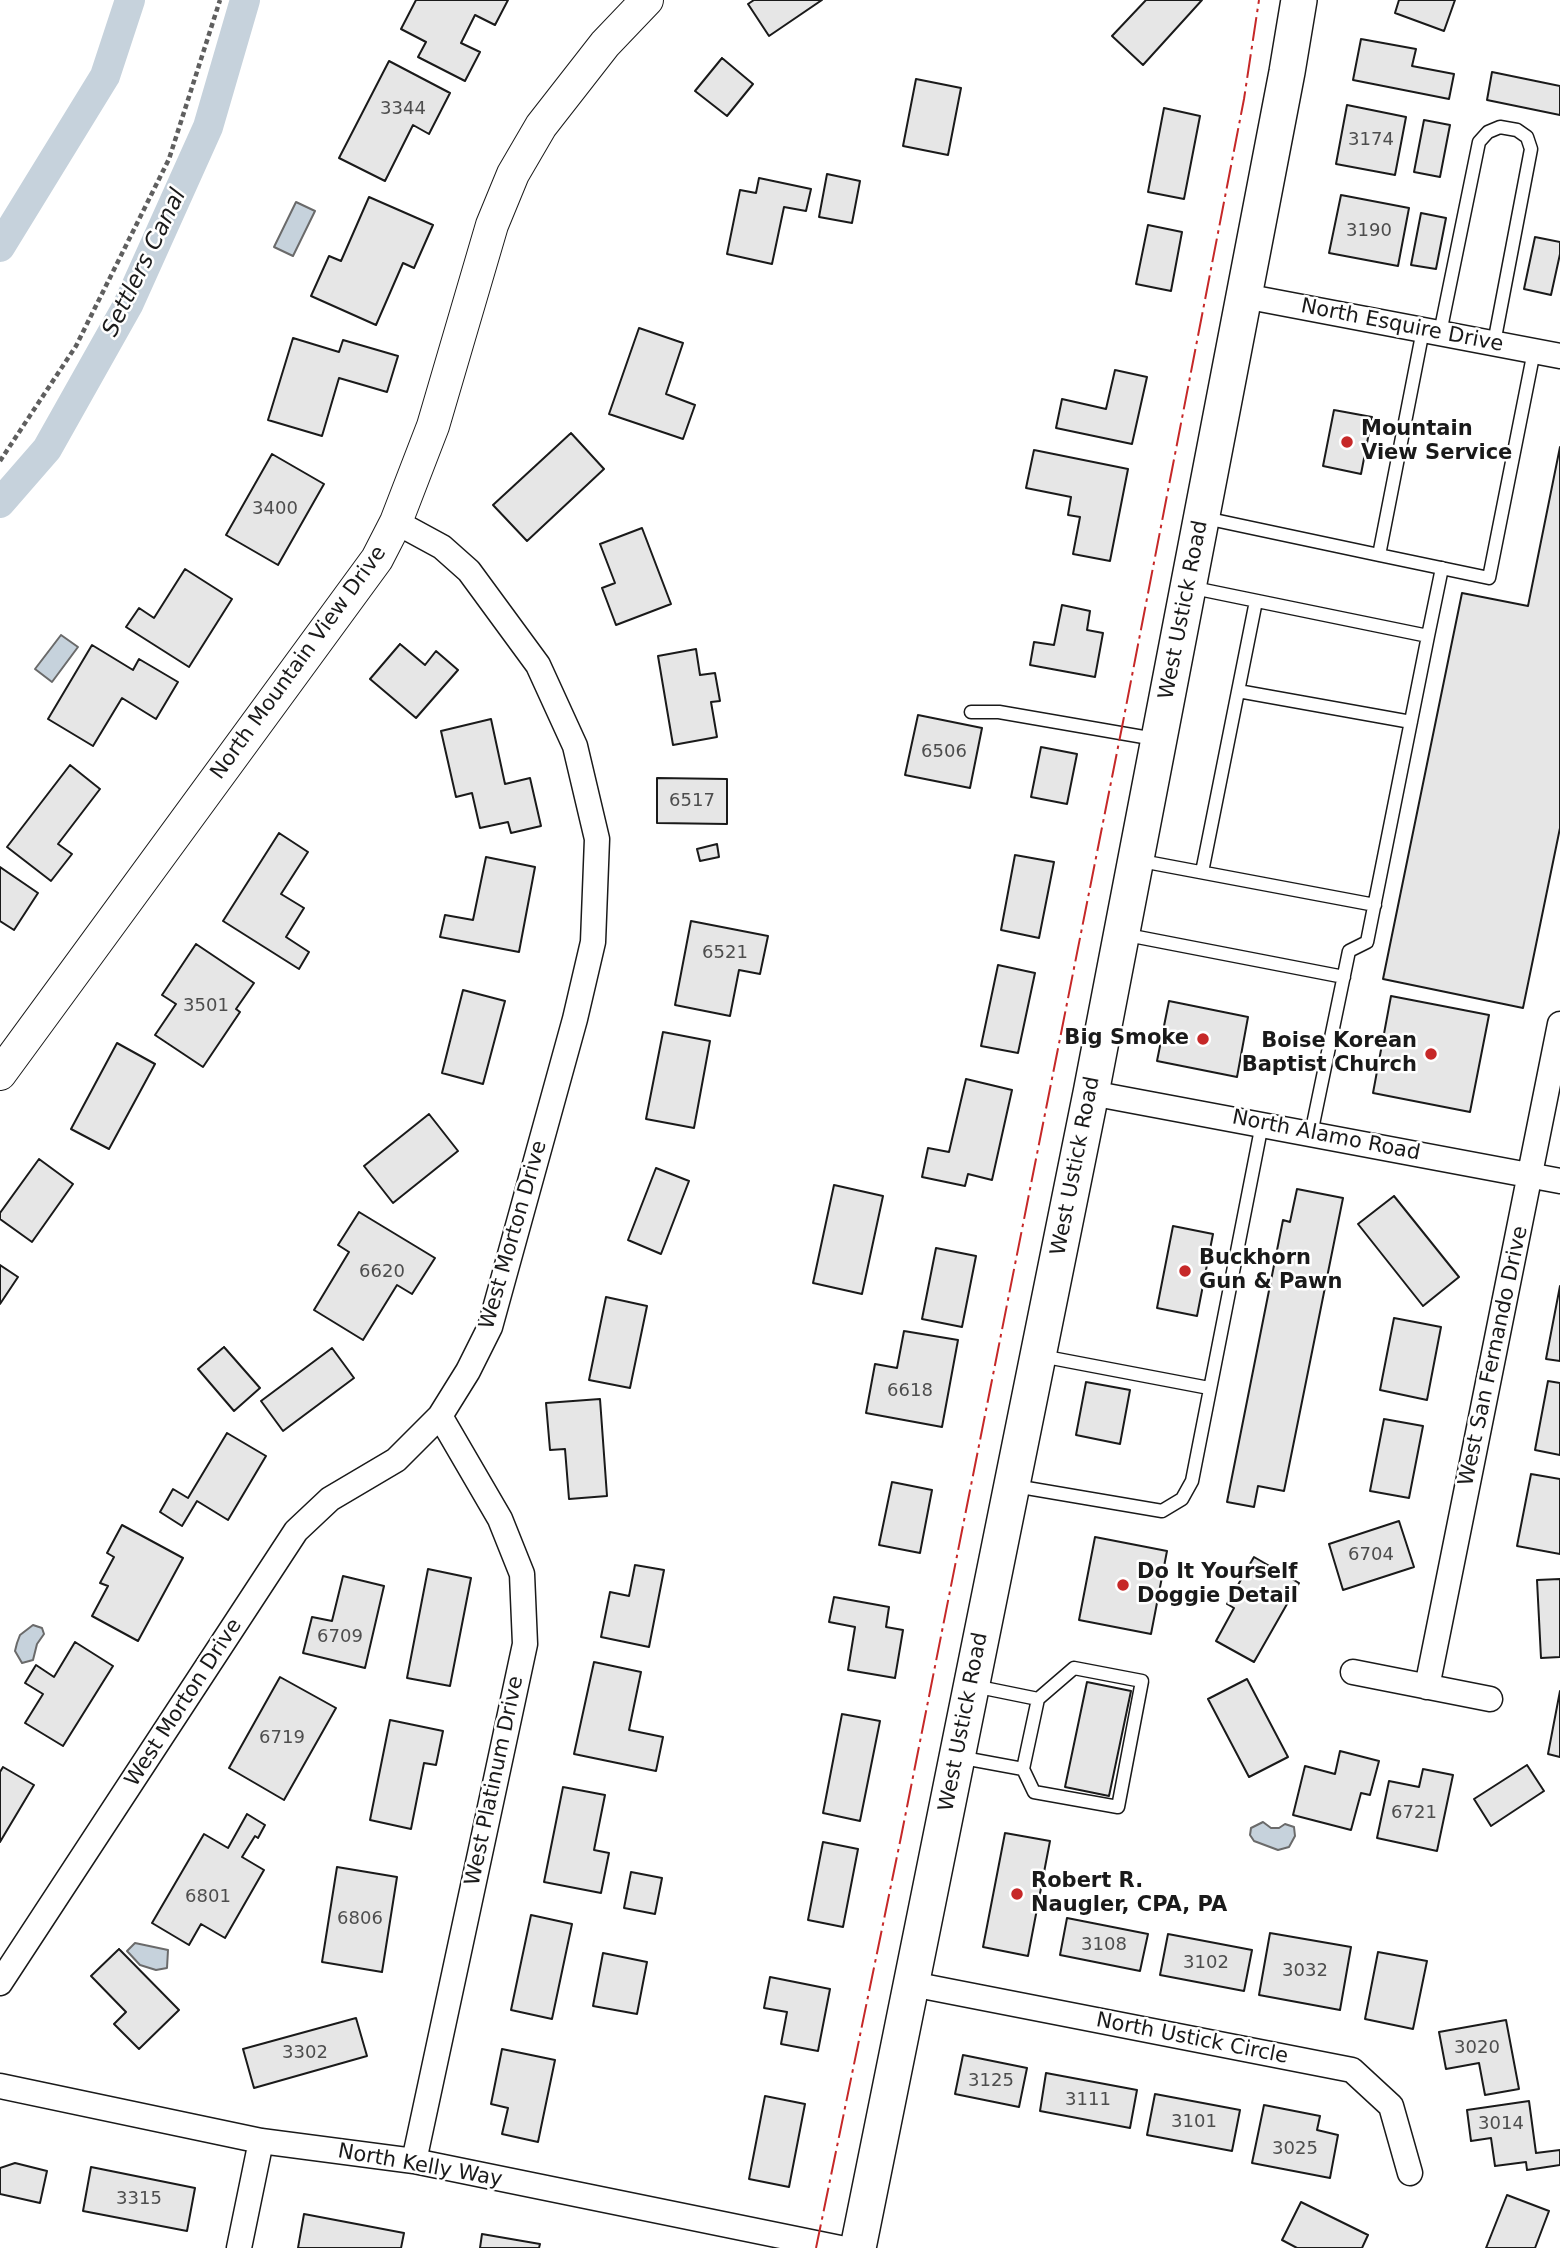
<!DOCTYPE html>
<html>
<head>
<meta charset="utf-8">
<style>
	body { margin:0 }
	canvas { display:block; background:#fff }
</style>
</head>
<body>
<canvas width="1560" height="2248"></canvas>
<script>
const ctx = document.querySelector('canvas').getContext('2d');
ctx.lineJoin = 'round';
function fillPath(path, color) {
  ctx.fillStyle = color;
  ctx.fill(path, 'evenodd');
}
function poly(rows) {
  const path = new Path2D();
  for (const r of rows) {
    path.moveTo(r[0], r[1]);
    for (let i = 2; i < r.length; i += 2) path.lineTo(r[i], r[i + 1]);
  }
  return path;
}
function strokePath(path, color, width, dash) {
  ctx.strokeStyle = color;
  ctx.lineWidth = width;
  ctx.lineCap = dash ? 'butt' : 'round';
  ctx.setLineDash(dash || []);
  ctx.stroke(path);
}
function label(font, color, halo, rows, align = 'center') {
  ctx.font = font + ' "DejaVu Sans",sans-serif';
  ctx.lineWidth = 5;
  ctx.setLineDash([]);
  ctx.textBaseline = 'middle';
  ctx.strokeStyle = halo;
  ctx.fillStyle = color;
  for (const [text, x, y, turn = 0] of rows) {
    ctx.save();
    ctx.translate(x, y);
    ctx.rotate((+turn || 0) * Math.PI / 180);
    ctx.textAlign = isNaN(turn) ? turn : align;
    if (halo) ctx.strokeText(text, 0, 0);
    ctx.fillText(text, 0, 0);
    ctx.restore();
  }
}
const water = poly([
	[296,202,315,211,293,256,274,247,296,202],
	[61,635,78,647,52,682,35,669,61,635],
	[33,1625,42,1628,44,1634,37,1644,33,1660,22,1663,15,1651,17,1643,20,1635,33,1625],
	[1263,1822,1271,1828,1279,1828,1285,1824,1294,1827,1295,1836,1289,1847,1278,1850,1254,1841,1250,1835,1251,1828,1263,1822],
	[135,1943,168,1950,167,1968,156,1970,140,1965,127,1951,135,1943]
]);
fillPath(water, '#c6d2dc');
strokePath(water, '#6a6a6a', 2);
strokePath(poly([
	[0,247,105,76,130,0],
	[0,503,47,449,128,305,208,127,245,0]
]), '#c6d2dc', 30);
const building = poly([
	[416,0,508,0,495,25,475,15,461,43,480,52,465,81,418,57,426,42,401,29,416,0],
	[754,0,822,0,769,36,748,4,754,0],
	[1146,0,1202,0,1143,65,1112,36,1146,0],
	[1399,0,1455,0,1444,31,1395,13,1399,0],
	[1361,39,1416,49,1412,66,1454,74,1449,99,1353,80,1361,39],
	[722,58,753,84,727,116,695,91,722,58],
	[389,61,450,93,429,134,413,125,385,181,339,158,389,61],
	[1492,72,1560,86,1560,115,1487,100,1492,72],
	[916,79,961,88,948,155,903,146,916,79],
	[1347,105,1406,117,1395,175,1336,164,1347,105],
	[1164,108,1200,116,1184,199,1148,192,1164,108],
	[1424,120,1450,125,1440,177,1414,172,1424,120],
	[827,174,860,181,852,223,819,217,827,174],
	[759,178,811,189,806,211,784,207,772,264,727,254,740,190,756,193,759,178],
	[1341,195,1409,208,1398,266,1329,253,1341,195],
	[369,197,433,225,414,268,403,263,376,325,311,296,329,256,341,261,369,197],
	[1421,213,1446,218,1436,269,1411,265,1421,213],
	[1148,225,1182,232,1171,291,1136,284,1148,225],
	[1535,237,1560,242,1560,254,1551,295,1524,289,1535,237],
	[639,328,683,343,666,394,695,405,683,439,609,414,639,328],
	[293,338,339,352,343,340,398,356,387,392,339,378,322,436,268,420,293,338],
	[1115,370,1147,377,1132,444,1056,428,1062,399,1106,409,1115,370],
	[1334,410,1372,417,1361,474,1323,466,1334,410],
	[571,433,604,469,527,541,493,505,571,433],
	[1560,447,1560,828,1523,1008,1383,979,1462,593,1528,606,1560,447],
	[1034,450,1128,469,1110,561,1073,554,1080,517,1068,515,1071,497,1026,488,1034,450],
	[272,454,324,484,278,565,226,535,272,454],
	[642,528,671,604,616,625,602,588,615,583,600,544,642,528],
	[185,569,232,599,189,667,126,627,139,608,154,618,185,569],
	[1062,605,1090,611,1087,630,1103,633,1095,677,1030,665,1034,642,1054,645,1062,605],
	[400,644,425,665,436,651,458,670,416,718,370,679,400,644],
	[92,645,133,670,139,659,178,682,156,719,122,698,93,746,48,719,92,645],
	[696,649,700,675,715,673,720,701,711,702,717,737,673,745,658,656,696,649],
	[918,715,982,728,970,788,905,775,918,715],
	[491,719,505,784,530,778,541,826,511,833,508,822,480,828,472,793,456,797,441,731,491,719],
	[1041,747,1077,754,1067,804,1031,797,1041,747],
	[70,765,100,789,58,844,72,854,51,881,7,847,70,765],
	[657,778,727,779,727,824,657,823,657,778],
	[279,833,308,852,281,894,304,908,286,937,309,952,299,969,223,921,279,833],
	[717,844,719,857,700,861,697,849,717,844],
	[1015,855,1054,862,1039,938,1001,930,1015,855],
	[486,857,535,867,519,952,440,937,445,915,473,920,486,857],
	[0,867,38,893,14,930,0,921,0,867],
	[691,921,768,936,760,974,739,970,730,1016,675,1005,691,921],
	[196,944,254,983,236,1009,240,1012,203,1067,155,1035,176,1004,162,995,196,944],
	[998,965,1035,973,1018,1053,981,1046,998,965],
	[463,990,505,1001,483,1084,442,1073,463,990],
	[1391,996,1489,1015,1470,1112,1373,1093,1391,996],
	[1169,1001,1248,1017,1237,1077,1157,1061,1169,1001],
	[663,1032,710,1041,694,1128,646,1119,663,1032],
	[117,1043,155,1064,109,1149,71,1129,117,1043],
	[966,1079,1012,1090,992,1180,968,1174,965,1186,922,1177,928,1148,949,1152,966,1079],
	[429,1114,458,1151,393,1203,364,1166,429,1114],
	[39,1159,73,1184,32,1242,0,1219,0,1213,39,1159],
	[656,1168,689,1181,661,1254,628,1240,656,1168],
	[834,1185,883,1196,862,1294,813,1283,834,1185],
	[1297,1189,1343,1198,1284,1491,1258,1486,1254,1507,1227,1502,1283,1220,1290,1222,1297,1189],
	[1394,1196,1459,1277,1423,1306,1358,1224,1394,1196],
	[359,1212,435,1258,412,1294,397,1285,363,1340,314,1310,349,1252,338,1245,359,1212],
	[1173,1226,1213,1234,1197,1316,1157,1308,1173,1226],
	[936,1248,976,1256,962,1327,922,1319,936,1248],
	[0,1265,18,1277,0,1304,0,1265],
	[1560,1286,1560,1361,1546,1359,1560,1286],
	[606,1297,647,1306,630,1388,589,1380,606,1297],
	[1394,1318,1441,1327,1427,1400,1380,1390,1394,1318],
	[904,1331,958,1340,942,1427,866,1413,875,1364,897,1368,904,1331],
	[224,1347,260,1388,234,1411,198,1369,224,1347],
	[332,1348,354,1378,283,1431,261,1401,332,1348],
	[1548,1381,1560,1383,1560,1455,1535,1450,1548,1381],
	[1086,1382,1130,1390,1120,1444,1076,1435,1086,1382],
	[600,1399,607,1496,569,1499,565,1449,550,1450,546,1403,600,1399],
	[1384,1419,1423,1426,1409,1498,1370,1491,1384,1419],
	[227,1433,266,1456,228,1520,197,1501,182,1526,160,1512,173,1489,188,1498,227,1433],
	[1531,1474,1560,1479,1560,1554,1517,1546,1531,1474],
	[892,1482,932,1490,920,1553,879,1545,892,1482],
	[1399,1521,1414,1567,1343,1590,1329,1544,1399,1521],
	[122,1525,183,1558,138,1641,92,1616,108,1586,100,1583,114,1557,107,1553,122,1525],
	[1095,1537,1167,1551,1151,1634,1079,1620,1095,1537],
	[1254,1557,1299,1583,1254,1662,1216,1641,1234,1608,1227,1604,1254,1557],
	[635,1565,664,1570,649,1647,601,1637,610,1592,629,1596,635,1565],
	[428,1569,471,1578,450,1686,407,1678,428,1569],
	[343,1576,384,1586,365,1668,303,1653,312,1617,332,1621,343,1576],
	[1560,1579,1560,1657,1541,1658,1537,1580,1560,1579],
	[834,1597,889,1607,886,1627,903,1630,895,1678,848,1670,855,1627,829,1622,834,1597],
	[75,1642,113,1666,63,1746,25,1723,43,1694,25,1683,36,1665,54,1677,75,1642],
	[594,1662,641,1672,629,1730,663,1737,656,1771,574,1754,594,1662],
	[280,1677,336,1708,284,1800,229,1768,280,1677],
	[1247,1679,1288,1757,1249,1777,1208,1699,1247,1679],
	[1087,1682,1131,1691,1109,1796,1065,1787,1087,1682],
	[1560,1691,1560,1757,1548,1754,1560,1691],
	[842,1714,880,1721,860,1821,823,1813,842,1714],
	[390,1720,443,1731,436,1765,424,1763,411,1829,370,1820,390,1720],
	[1340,1751,1379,1761,1370,1795,1361,1793,1351,1830,1293,1815,1305,1766,1335,1774,1340,1751],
	[1527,1765,1544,1791,1491,1826,1474,1799,1527,1765],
	[3,1767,34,1785,0,1842,0,1772,3,1767],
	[1423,1769,1453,1775,1437,1851,1377,1838,1389,1781,1419,1787,1423,1769],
	[563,1787,605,1795,594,1850,609,1853,601,1893,544,1882,563,1787],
	[247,1814,265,1825,258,1838,255,1836,242,1857,264,1870,225,1938,201,1924,189,1945,152,1923,204,1834,228,1848,247,1814],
	[1005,1833,1050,1841,1028,1956,983,1947,1005,1833],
	[823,1842,858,1849,843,1927,808,1920,823,1842],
	[337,1867,397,1877,382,1972,322,1962,337,1867],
	[631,1872,662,1878,655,1914,624,1908,631,1872],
	[531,1915,572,1924,552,2019,511,2010,531,1915],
	[1067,1918,1148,1934,1140,1971,1060,1955,1067,1918],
	[1270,1933,1351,1947,1340,2010,1259,1995,1270,1933],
	[1168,1934,1252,1950,1244,1991,1160,1975,1168,1934],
	[119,1949,179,2010,139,2049,114,2024,126,2012,91,1976,119,1949],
	[1378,1952,1427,1961,1413,2029,1365,2019,1378,1952],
	[603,1953,647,1962,637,2014,593,2006,603,1953],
	[770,1977,830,1989,818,2051,781,2044,787,2012,764,2008,770,1977],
	[356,2018,367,2056,254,2088,243,2049,356,2018],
	[1506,2020,1519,2089,1485,2095,1479,2063,1446,2069,1439,2032,1506,2020],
	[502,2049,555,2060,538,2142,502,2134,508,2108,491,2104,502,2049],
	[963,2055,1027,2068,1019,2107,955,2094,963,2055],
	[1046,2073,1137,2090,1130,2128,1040,2111,1046,2073],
	[1155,2094,1240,2110,1232,2151,1147,2135,1155,2094],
	[765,2096,805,2104,789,2187,749,2179,765,2096],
	[1529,2101,1536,2153,1560,2150,1560,2165,1527,2170,1526,2162,1495,2166,1491,2138,1471,2141,1467,2110,1529,2101],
	[1264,2105,1320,2116,1317,2130,1338,2135,1330,2178,1252,2163,1264,2105],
	[15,2163,47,2171,40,2203,0,2194,0,2168,15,2163],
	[91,2167,195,2188,187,2231,83,2211,91,2167],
	[1507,2195,1549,2211,1535,2248,1486,2248,1507,2195],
	[1301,2202,1368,2235,1362,2248,1297,2248,1282,2240,1301,2202],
	[304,2214,404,2233,401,2248,298,2248,304,2214],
	[482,2234,540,2244,539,2248,480,2248,482,2234]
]);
fillPath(building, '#e6e6e6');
strokePath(building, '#1a1a1a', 2);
const service = poly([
	[1423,330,1379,555,1489,578,1534,351],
	[1440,333,1479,142,1488,132,1500,127,1517,130,1527,137,1531,149,1494,343],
	[1205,518,1379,555],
	[1189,587,1428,636,1367,942,1349,951,1311,1134],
	[1428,636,1442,568],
	[1238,691,1411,722],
	[971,712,999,712,1155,739],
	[1136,860,1375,905],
	[1202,872,1256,601],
	[1122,934,1344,977],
	[1041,1356,1209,1388],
	[1015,1486,1162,1511,1182,1499,1192,1481,1262,1124],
	[958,1757,1023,1769,1038,1699,974,1686],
	[1023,1769,1034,1792,1118,1807,1142,1681,1074,1668,1038,1699]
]);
const minor = poly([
	[1244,296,1560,356],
	[1091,1093,1560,1181],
	[1353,1672,1490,1699],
	[1427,1687,1560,1024],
	[0,1983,296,1531,330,1499,396,1460,440,1416,468,1371,490,1327,575,1019,593,942,597,839,575,746,538,665,469,571,442,547,396,522],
	[912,1984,1352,2070,1391,2106,1410,2173],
	[0,2086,261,2141,414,2161,840,2248],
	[414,2161,525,1644,522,1574,500,1519,440,1416],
	[239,2248,261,2141]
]);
const tertiary = poly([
	[0,1074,377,559,396,522,433,426,492,225,513,174,541,126,605,44,647,0]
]);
const secondary = poly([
	[858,2248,1091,1093,1287,72,1299,0]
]);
strokePath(service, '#1a1a1a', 15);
strokePath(minor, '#1a1a1a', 27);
strokePath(tertiary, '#1a1a1a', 34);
strokePath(secondary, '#1a1a1a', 38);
strokePath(poly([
	[0,461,76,346,169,159,220,0]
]), '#5f5f5f', 4.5, [5, 3.5]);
strokePath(service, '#fff', 12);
strokePath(minor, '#fff', 24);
strokePath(tertiary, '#fff', 32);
strokePath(secondary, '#fff', 35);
strokePath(poly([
	[816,2248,901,1837,1123,722,1244,99,1259,0]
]), '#c62828', 2, [24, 5, 3.5, 5]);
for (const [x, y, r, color] of [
	[1347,442,7,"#c62828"],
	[1203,1039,7,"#c62828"],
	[1431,1054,7,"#c62828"],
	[1185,1271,7,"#c62828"],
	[1123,1585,7,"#c62828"],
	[1017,1894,7,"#c62828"]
]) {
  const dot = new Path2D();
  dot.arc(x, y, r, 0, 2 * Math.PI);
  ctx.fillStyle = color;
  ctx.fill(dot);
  strokePath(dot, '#fff', 2.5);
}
label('18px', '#4d4d4d', null, [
	["3344",403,109],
	["3174",1371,140],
	["3190",1369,231],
	["3400",275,509],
	["6506",944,752],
	["6517",692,801],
	["6521",725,953],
	["3501",206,1006],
	["6620",382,1272],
	["6618",910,1391],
	["6704",1371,1555],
	["6709",340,1637],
	["6719",282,1738],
	["6721",1414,1813],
	["6801",208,1897],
	["6806",360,1919],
	["3108",1104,1945],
	["3102",1206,1963],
	["3032",1305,1971],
	["3020",1477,2048],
	["3302",305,2053],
	["3125",991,2081],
	["3111",1088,2100],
	["3101",1194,2122],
	["3014",1501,2124],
	["3025",1295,2149],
	["3315",139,2199]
]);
label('21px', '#1a1a1a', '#fff', [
	["North Esquire Drive",1402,326,11],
	["West Ustick Road",1184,610,-79],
	["North Mountain View Drive",299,663,-54],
	["North Alamo Road",1326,1136,11],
	["West Ustick Road",1076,1166,-79],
	["West Morton Drive",514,1235,-74],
	["West San Fernando Drive",1494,1356,-78],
	["West Morton Drive",184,1703,-57],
	["West Ustick Road",964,1722,-79],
	["West Platinum Drive",495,1781,-78],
	["North Ustick Circle",1192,2039,11],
	["North Kelly Way",420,2166,10]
]);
label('bold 21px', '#1a1a1a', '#fff', [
	["Mountain",1361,430],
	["View Service",1361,454],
	["Big Smoke",1189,1039,"right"],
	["Boise Korean",1417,1042,"right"],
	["Baptist Church",1417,1066,"right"],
	["Buckhorn",1199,1259],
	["Gun & Pawn",1199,1283],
	["Do It Yourself",1137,1573],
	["Doggie Detail",1137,1597],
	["Robert R.",1031,1882],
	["Naugler, CPA, PA",1031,1906]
], 'left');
label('italic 23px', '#1a1a1a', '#fff', [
	["Settlers Canal",145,263,-64]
]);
</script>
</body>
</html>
